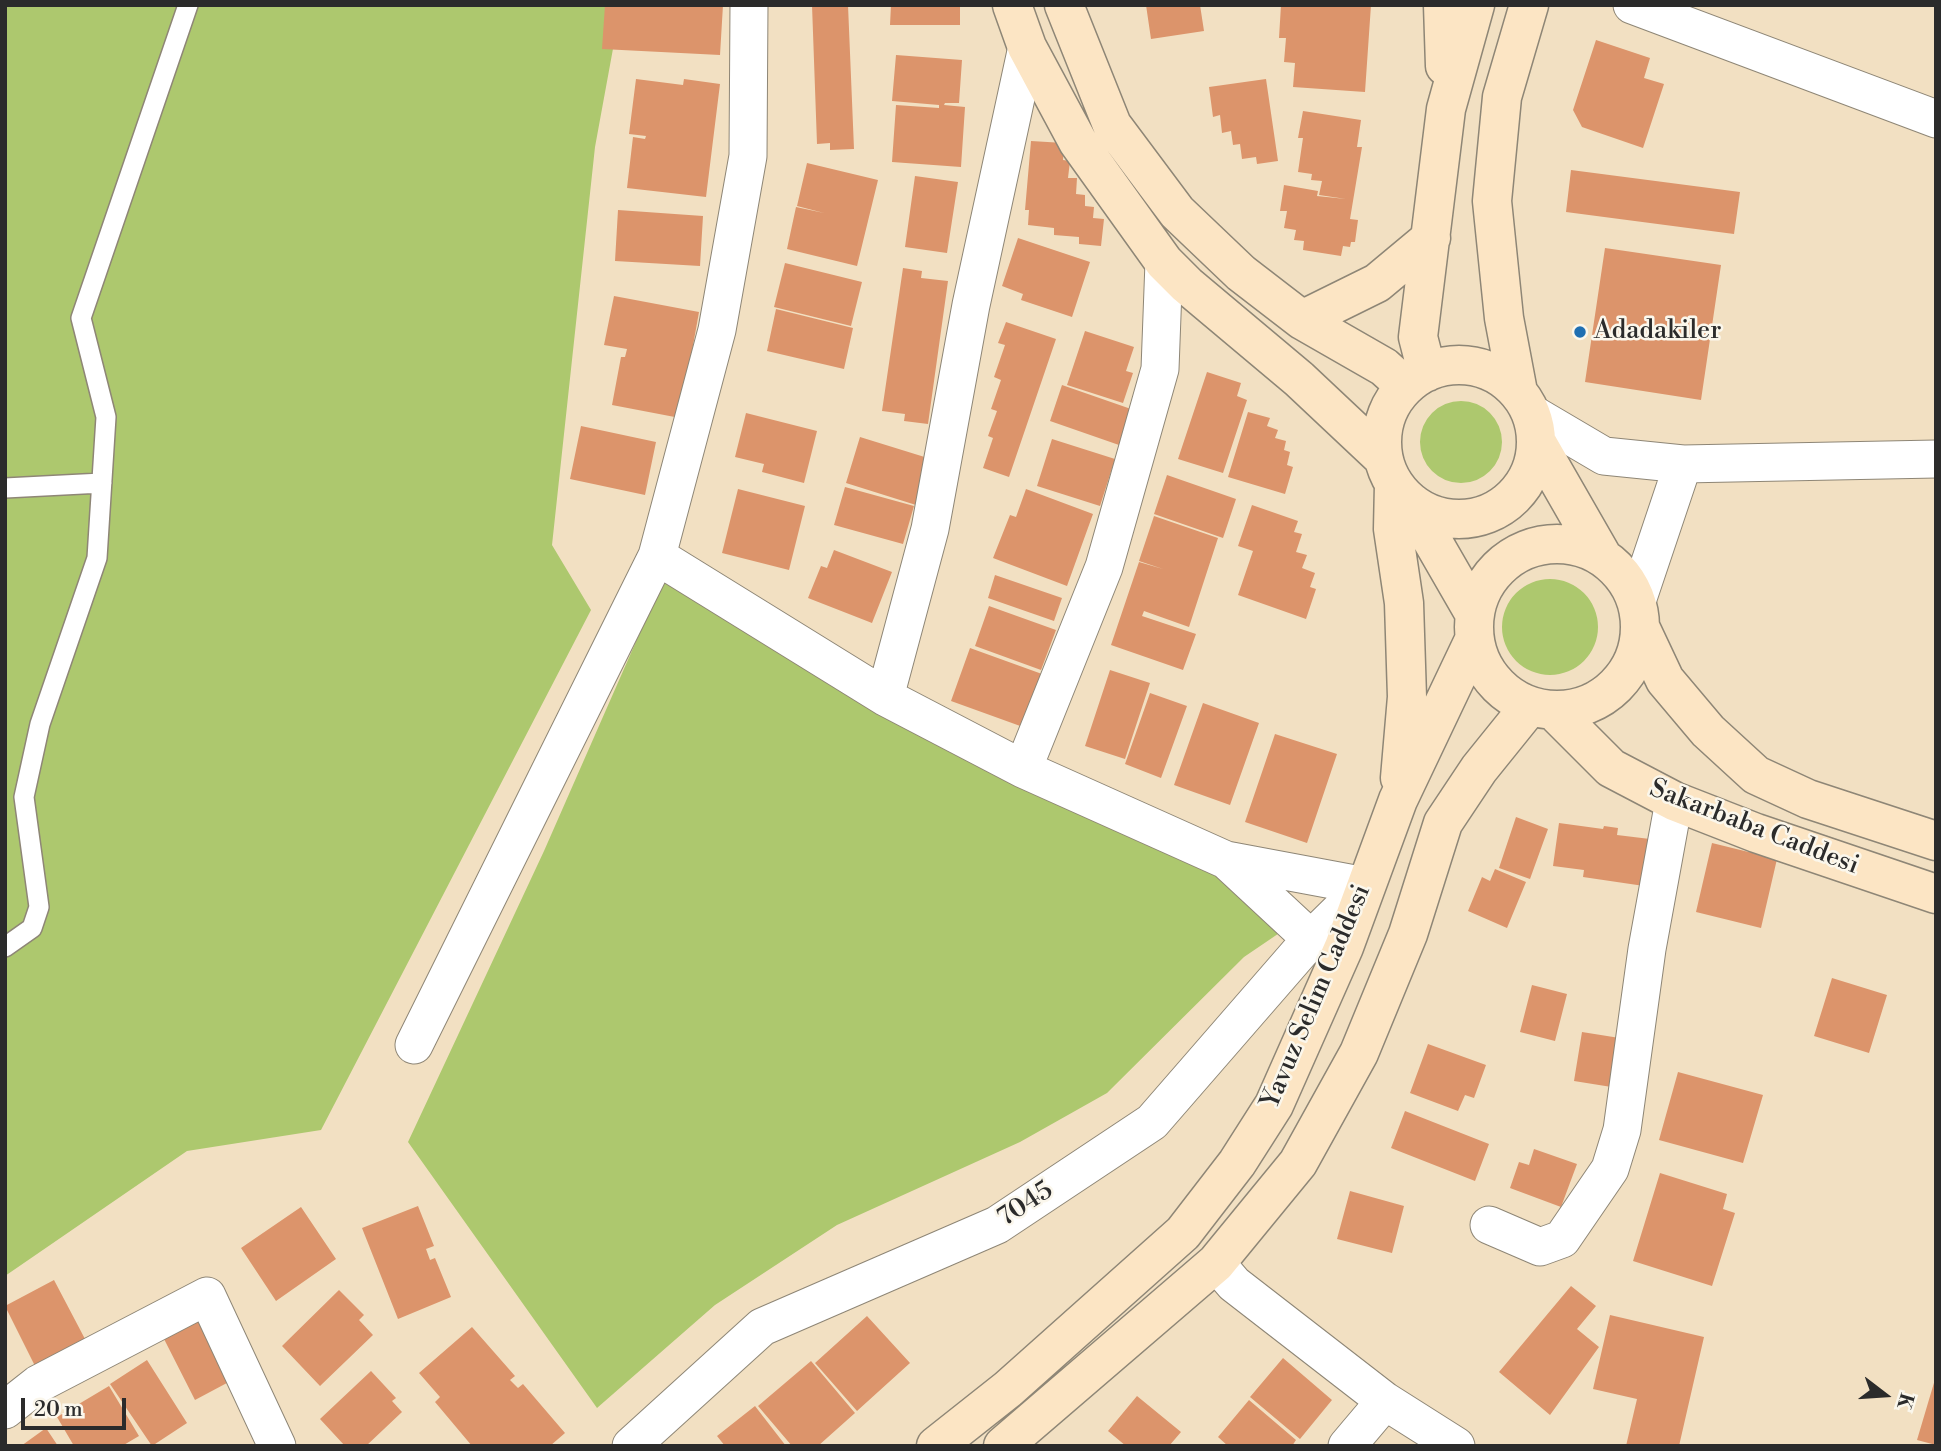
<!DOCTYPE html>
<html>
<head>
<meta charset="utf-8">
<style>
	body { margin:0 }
	#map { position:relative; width:1941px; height:1451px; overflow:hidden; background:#f2e0c2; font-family:"Libre Bodoni",serif }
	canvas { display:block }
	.frame { position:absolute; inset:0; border:7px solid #2b2b2b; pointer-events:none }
	.north { position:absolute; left:1850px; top:1360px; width:70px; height:70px; -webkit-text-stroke:5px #fbf7ec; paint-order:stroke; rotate:107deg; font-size:19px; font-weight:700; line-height:28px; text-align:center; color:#2b2b2b }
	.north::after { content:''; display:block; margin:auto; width:24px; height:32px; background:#2b2b2b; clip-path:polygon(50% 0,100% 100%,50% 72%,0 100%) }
	.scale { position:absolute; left:21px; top:1398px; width:105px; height:32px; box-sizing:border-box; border:4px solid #2b2b2b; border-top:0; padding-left:9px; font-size:21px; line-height:24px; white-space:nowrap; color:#2b2b2b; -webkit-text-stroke:5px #fbf7ec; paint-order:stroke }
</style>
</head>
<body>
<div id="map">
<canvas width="1941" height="1451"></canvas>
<div class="frame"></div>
<div class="north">K</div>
<div class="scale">20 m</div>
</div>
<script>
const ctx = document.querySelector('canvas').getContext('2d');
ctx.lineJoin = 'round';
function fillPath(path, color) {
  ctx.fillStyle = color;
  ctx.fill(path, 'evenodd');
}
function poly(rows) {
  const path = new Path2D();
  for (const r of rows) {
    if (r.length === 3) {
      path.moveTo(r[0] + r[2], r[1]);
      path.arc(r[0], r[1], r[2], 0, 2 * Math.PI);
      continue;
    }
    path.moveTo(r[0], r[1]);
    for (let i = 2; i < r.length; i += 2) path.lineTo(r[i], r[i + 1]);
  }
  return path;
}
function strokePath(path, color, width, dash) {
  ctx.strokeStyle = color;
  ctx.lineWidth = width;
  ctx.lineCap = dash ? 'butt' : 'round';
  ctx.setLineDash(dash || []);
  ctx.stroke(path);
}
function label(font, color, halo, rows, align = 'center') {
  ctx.font = font + ' "Libre Bodoni",serif';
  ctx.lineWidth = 5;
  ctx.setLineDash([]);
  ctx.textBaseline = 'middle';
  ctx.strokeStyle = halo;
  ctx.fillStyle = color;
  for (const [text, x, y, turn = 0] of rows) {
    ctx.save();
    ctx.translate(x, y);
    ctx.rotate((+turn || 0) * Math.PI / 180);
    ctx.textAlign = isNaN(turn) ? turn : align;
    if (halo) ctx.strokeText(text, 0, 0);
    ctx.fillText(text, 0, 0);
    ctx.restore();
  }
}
fillPath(poly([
	[5,5,621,5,595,147,552,545,591,610,321,1130,187,1151,5,1276],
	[1461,442,41],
	[667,571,1297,921,1244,957,1107,1093,1020,1142,837,1225,715,1305,597,1408,408,1142,544,851],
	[1550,627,48]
]), '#adc86e');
fillPath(poly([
	[605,5,723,5,720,55,602,49],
	[812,5,848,5,854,149,830,150,830,143,817,144],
	[891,5,960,5,960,25,890,25],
	[1146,5,1200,5,1204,31,1151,39],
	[1281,5,1371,5,1365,92,1293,87,1295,63,1284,62,1286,38,1279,38],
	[1596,40,1650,58,1644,78,1664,84,1643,148,1582,127,1573,110],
	[896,55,962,60,959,103,945,103,944,105,965,107,961,167,892,162,896,105,939,108,939,105,892,101],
	[636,79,683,85,684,79,720,84,706,197,627,188,633,137,645,139,646,136,629,134],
	[1266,79,1278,161,1257,164,1256,157,1242,159,1240,144,1233,145,1231,131,1222,133,1220,115,1213,117,1209,87],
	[1303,111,1361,120,1357,147,1362,147,1350,219,1358,220,1355,242,1351,242,1350,247,1343,246,1341,256,1303,250,1304,241,1294,240,1296,230,1284,228,1287,211,1280,211,1284,185,1318,191,1317,196,1346,199,1319,195,1322,181,1311,180,1312,174,1298,172,1303,138,1298,138],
	[1031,141,1064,143,1063,160,1070,161,1068,178,1077,178,1076,194,1085,195,1085,206,1094,207,1093,218,1104,219,1101,246,1079,244,1079,237,1054,235,1054,228,1028,225,1029,210,1025,210],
	[807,163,878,180,857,266,787,249,796,207,824,213,797,206],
	[1571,170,1740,192,1734,234,1566,212],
	[915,176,958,182,947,253,905,247],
	[618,210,703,216,700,266,615,261],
	[1018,238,1090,262,1072,317,1021,300,1023,294,1002,286],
	[1605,248,1721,265,1701,400,1585,382],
	[785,263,862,282,851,326,774,307],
	[903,268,922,271,921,278,948,281,928,424,904,421,905,414,882,411],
	[614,296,699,312,680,418,612,405,621,357,625,357,627,349,604,345],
	[776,309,853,328,844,369,767,351],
	[1006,322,1056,339,1009,477,983,468,993,438,988,436,997,411,991,409,1001,380,994,377,1005,345,998,343],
	[1085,331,1134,347,1126,371,1133,373,1123,403,1067,385],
	[1207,372,1241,383,1237,396,1247,400,1223,473,1178,459],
	[1062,385,1131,409,1119,445,1050,421],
	[1248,412,1270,418,1267,426,1278,430,1275,438,1286,441,1284,450,1290,452,1287,465,1293,467,1285,494,1228,477],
	[746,413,817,431,804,483,762,472,764,464,735,457],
	[581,426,656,442,645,495,570,479],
	[860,437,931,459,916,505,846,483],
	[1052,439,1115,459,1100,506,1037,486],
	[1167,475,1236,499,1223,538,1154,514],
	[845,487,914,506,903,544,834,525],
	[738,489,805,506,789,570,722,553],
	[1026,489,1093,514,1067,586,993,558,1010,515,1016,517],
	[1252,505,1298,521,1294,532,1302,534,1296,552,1307,555,1302,568,1315,573,1310,587,1316,589,1306,619,1238,595,1253,551,1238,546],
	[1154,516,1218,538,1189,627,1144,611,1142,616,1196,634,1183,670,1111,645,1139,562,1163,569,1139,561],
	[834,550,892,572,872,623,808,598,821,566,827,568],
	[995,575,1062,598,1054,621,988,598],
	[989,606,1056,630,1041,670,975,646],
	[970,648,1042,674,1023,727,951,701],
	[1110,670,1150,683,1125,759,1085,746],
	[1150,693,1187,706,1161,778,1125,764],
	[1203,703,1259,723,1230,805,1174,785],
	[1275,734,1337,754,1307,843,1245,822],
	[1516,817,1548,829,1530,879,1499,868],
	[1559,823,1603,829,1604,826,1618,828,1617,835,1650,839,1644,886,1583,877,1584,870,1553,866],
	[1712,843,1777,859,1761,928,1696,912],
	[1495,869,1526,882,1507,928,1468,911,1482,877,1490,881],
	[1832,978,1887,995,1869,1053,1814,1036],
	[1532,985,1567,994,1555,1041,1520,1032],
	[1582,1032,1632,1040,1624,1089,1574,1081],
	[1428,1044,1486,1065,1474,1098,1465,1095,1458,1111,1410,1093],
	[1678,1072,1763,1095,1743,1163,1659,1140],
	[1405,1111,1489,1144,1475,1181,1391,1148],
	[1534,1149,1577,1164,1561,1207,1510,1188,1519,1162,1529,1165],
	[1660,1173,1727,1194,1723,1209,1735,1213,1712,1286,1633,1261],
	[1350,1191,1404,1206,1392,1253,1337,1239],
	[418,1206,434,1246,426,1249,430,1260,435,1258,451,1297,398,1319,362,1228],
	[301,1207,336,1259,276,1301,241,1248],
	[54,1280,85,1339,35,1366,5,1306],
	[1571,1286,1596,1306,1577,1329,1599,1347,1550,1415,1499,1372],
	[339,1290,364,1315,359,1320,373,1335,320,1386,282,1346],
	[1610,1315,1704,1337,1679,1446,1626,1446,1637,1399,1593,1389],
	[209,1316,240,1376,195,1400,164,1339],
	[867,1316,910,1363,857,1411,815,1363],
	[472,1327,515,1376,510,1380,518,1388,523,1384,565,1433,550,1446,472,1446,435,1402,440,1397,419,1373],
	[1283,1358,1332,1400,1300,1439,1250,1397],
	[147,1360,187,1423,152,1446,110,1384],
	[811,1361,855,1413,818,1446,792,1446,758,1406],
	[371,1371,396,1398,392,1401,402,1412,366,1446,345,1446,320,1419],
	[1936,1376,1936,1445,1917,1440],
	[109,1386,139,1436,122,1446,74,1446,57,1417],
	[1137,1396,1181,1432,1169,1446,1126,1446,1108,1431],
	[1249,1400,1296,1440,1292,1446,1228,1446,1218,1437],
	[755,1406,786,1446,725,1446,717,1436],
	[46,1428,58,1446,21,1446]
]), '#dc946b');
const service = poly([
	[5,488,102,483],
	[5,947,32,928,39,907,24,797,40,724,97,558,106,417,81,318,188,5]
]);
const minor = poly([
	[1632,5,1936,119],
	[1531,413,1604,456,1683,464,1936,459],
	[657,556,885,697,1023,769,1226,860,1365,886],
	[1637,601,1683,464],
	[885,697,930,529,971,305,1027,47],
	[1023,769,1104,567,1160,369,1164,262],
	[1226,860,1311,939],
	[414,1045,657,556,717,330,748,156,749,5],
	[1489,1225,1540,1247,1562,1239,1610,1169,1622,1130,1647,949,1674,801],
	[1216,1263,1234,1284,1385,1401,1456,1446],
	[5,1410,38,1384,207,1296,277,1446],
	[631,1446,762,1327,997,1225,1152,1122,1311,939,1365,886],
	[1347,1446,1385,1401]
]);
const secondary = poly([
	[1012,5,1027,47,1078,142,1164,262,1187,285,1299,379,1383,458],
	[1064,5,1112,125,1177,212,1241,273,1302,320,1384,367,1405,386],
	[1443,5,1445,66],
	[1302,320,1377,283,1431,238],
	[1459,442,77],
	[1427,372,1418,337,1446,109,1475,5],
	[1518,392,1504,318,1492,201,1502,97,1529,5],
	[1536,441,1602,556],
	[1394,484,1393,529,1404,603,1407,697,1400,778],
	[1410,502,1474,613],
	[1557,627,83],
	[1641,629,1665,680,1708,731,1756,775,1808,799,1936,841],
	[1555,712,1611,768,1674,801,1756,833,1936,894],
	[936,1446,1008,1389,1183,1233,1237,1163,1274,1105,1344,947,1398,800,1474,640],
	[1003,1446,1216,1263,1298,1163,1359,1053,1408,934,1443,823,1479,769,1529,707]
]);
strokePath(service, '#8e8676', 22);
strokePath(minor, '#8e8676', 39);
strokePath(secondary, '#8e8676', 41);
strokePath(service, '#fff', 19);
strokePath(minor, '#fff', 37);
strokePath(secondary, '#fce5c4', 38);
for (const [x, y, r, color] of [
	[1580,332,7,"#1f6fb2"]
]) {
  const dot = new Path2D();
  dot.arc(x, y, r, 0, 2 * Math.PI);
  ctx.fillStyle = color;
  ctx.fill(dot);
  strokePath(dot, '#fbf7ec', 2.5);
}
label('26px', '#2b2b2b', '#fbf7ec', [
	["Adadakiler",1594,332]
], 'left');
label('26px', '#2b2b2b', '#fbf7ec', [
	["Sakarbaba Caddesi",1754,828,21],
	["Yavuz Selim Caddesi",1317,997,-67],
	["7045",1026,1205,-33]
]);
</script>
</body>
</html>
